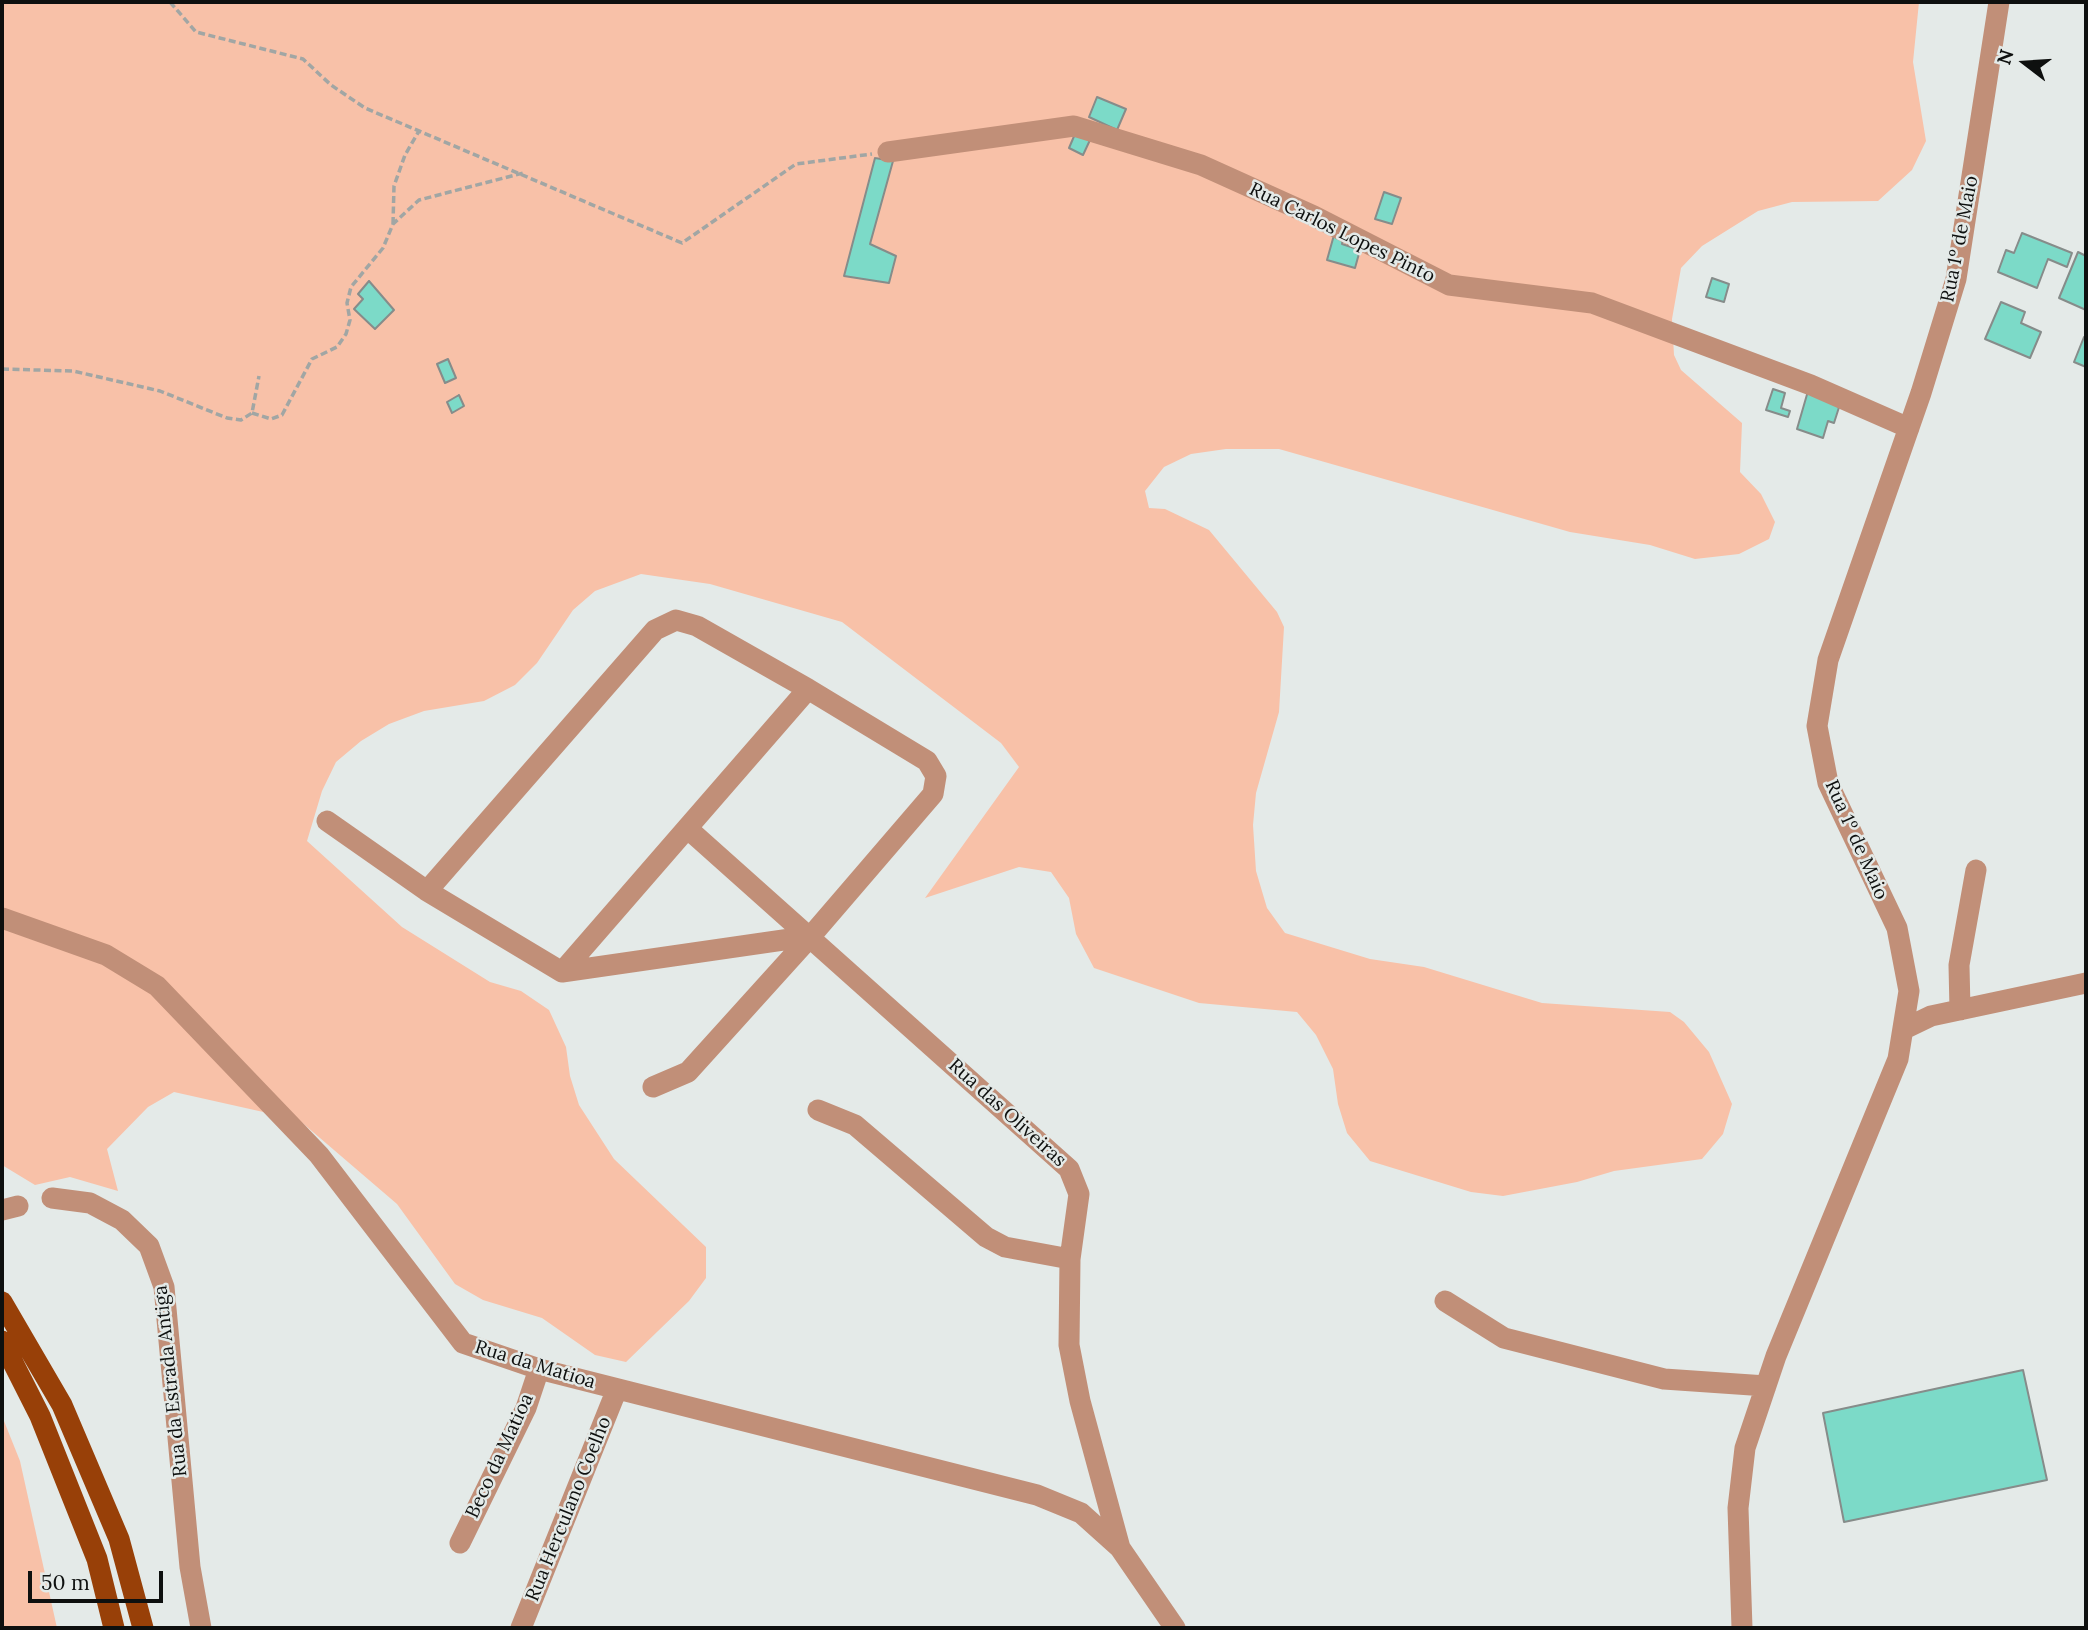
<!DOCTYPE html>
<html>
<head>
<meta charset="utf-8">
<style>
	body { margin:0 }
	#map { position:relative; width:2088px; height:1630px; overflow:hidden; background:#e4eae8; font-family:Lora,serif }
	canvas { display:block }
	.frame { position:absolute; inset:0; border:4px solid #0e100f; pointer-events:none }
	.north { position:absolute; left:1990px; top:28px; width:70px; height:70px; -webkit-text-stroke:5px #e4eae8; paint-order:stroke; rotate:287deg; font-size:19px; font-weight:700; line-height:28px; text-align:center; color:#0e100f }
	.north::after { content:''; display:block; margin:auto; width:24px; height:32px; background:#0e100f; clip-path:polygon(50% 0,100% 100%,50% 72%,0 100%) }
	.scale { position:absolute; left:28px; top:1571px; width:135px; height:32px; box-sizing:border-box; border:4px solid #0e100f; border-top:0; padding-left:9px; font-size:21px; line-height:24px; white-space:nowrap; color:#0e100f; -webkit-text-stroke:5px #e4eae8; paint-order:stroke }
</style>
</head>
<body>
<div id="map">
<canvas width="2088" height="1630"></canvas>
<div class="frame"></div>
<div class="north">N</div>
<div class="scale">50 m</div>
</div>
<script>
const ctx = document.querySelector('canvas').getContext('2d');
ctx.lineJoin = 'round';
function fillPath(path, color) {
  ctx.fillStyle = color;
  ctx.fill(path, 'evenodd');
}
function poly(rows) {
  const path = new Path2D();
  for (const r of rows) {
    path.moveTo(r[0], r[1]);
    for (let i = 2; i < r.length; i += 2) path.lineTo(r[i], r[i + 1]);
  }
  return path;
}
function strokePath(path, color, width, dash) {
  ctx.strokeStyle = color;
  ctx.lineWidth = width;
  ctx.lineCap = dash ? 'butt' : 'round';
  ctx.setLineDash(dash || []);
  ctx.stroke(path);
}
function label(font, color, halo, rows, align = 'center') {
  ctx.font = font + ' Lora,serif';
  ctx.lineWidth = 5;
  ctx.setLineDash([]);
  ctx.textBaseline = 'middle';
  ctx.strokeStyle = halo;
  ctx.fillStyle = color;
  for (const [text, x, y, turn = 0] of rows) {
    ctx.save();
    ctx.translate(x, y);
    ctx.rotate((+turn || 0) * Math.PI / 180);
    ctx.textAlign = isNaN(turn) ? turn : align;
    if (halo) ctx.strokeText(text, 0, 0);
    ctx.fillText(text, 0, 0);
    ctx.restore();
  }
}
fillPath(poly([
	[2,2,1919,2,1913,62,1926,141,1912,170,1878,201,1792,202,1758,211,1702,246,1681,268,1672,319,1674,355,1681,370,1742,423,1740,472,1761,494,1775,522,1769,539,1739,554,1695,559,1650,545,1570,532,1279,449,1226,449,1191,454,1164,467,1145,491,1149,508,1165,509,1209,530,1277,612,1284,627,1279,712,1256,793,1253,825,1256,871,1267,908,1285,933,1370,959,1424,967,1542,1003,1670,1012,1684,1022,1709,1052,1732,1104,1723,1134,1702,1159,1614,1171,1577,1182,1503,1196,1471,1192,1370,1161,1347,1133,1338,1104,1333,1069,1316,1035,1297,1012,1199,1003,1094,968,1076,934,1069,898,1051,872,1019,867,925,898,1019,767,1001,743,842,622,710,584,641,574,595,591,573,610,537,663,515,685,484,701,424,711,389,724,361,741,336,762,322,791,307,841,402,927,490,982,521,991,549,1010,566,1047,570,1076,579,1105,614,1159,706,1247,706,1278,689,1301,626,1362,595,1355,542,1318,483,1300,455,1284,397,1204,299,1120,174,1092,148,1107,107,1149,118,1191,70,1177,35,1185,2,1165],
	[2,1416,20,1461,57,1628,2,1628]
]), '#f8c1a8');
const building = poly([
	[1097,97,1126,109,1117,130,1089,117,1097,97],
	[1075,134,1090,140,1083,155,1069,148,1075,134],
	[875,158,893,161,870,244,896,256,889,283,844,276,875,158],
	[1384,192,1401,198,1392,224,1375,219,1384,192],
	[2022,233,2072,253,2067,267,2048,259,2037,288,1998,272,2006,250,2014,253,2022,233],
	[1334,235,1343,238,1342,244,1360,250,1355,268,1327,260,1334,235],
	[2078,252,2086,256,2086,310,2059,298,2078,252],
	[1712,278,1729,284,1724,302,1706,297,1712,278],
	[369,281,394,310,375,329,354,309,363,299,358,294,369,281],
	[2001,302,2025,312,2021,323,2041,332,2030,358,1985,339,2001,302],
	[2084,337,2086,338,2086,367,2074,362,2084,337],
	[448,359,456,378,445,383,437,364,448,359],
	[1773,389,1785,393,1781,408,1790,411,1788,417,1766,410,1773,389],
	[1808,391,1841,401,1834,423,1828,421,1823,438,1797,429,1808,391],
	[459,395,464,406,452,413,447,402,459,395],
	[2023,1370,2047,1480,1844,1522,1823,1413,2023,1370]
]);
fillPath(building, '#7cdac8');
strokePath(building, '#868c8a', 2);
strokePath(poly([
	[170,2,196,32,303,59,331,85,365,108,682,243,796,164,872,154],
	[393,224,394,186,405,155,419,131],
	[2,369,73,371,160,391,227,418,241,420,252,413,259,376],
	[252,413,271,419,282,415,312,359,337,347,346,334,350,320,347,303,351,287,383,248,393,224,419,200,523,173]
]), '#a1a6a4', 3.5, [7, 3.5]);
strokePath(poly([
	[888,152,1074,126,1201,165,1314,216,1449,285,1592,303,1811,385,1909,428],
	[327,821,427,891],
	[687,828,1069,1169,1079,1194,1070,1259,1069,1345,1080,1401,1120,1548],
	[2,918,106,955,157,986,319,1155,463,1343,539,1369,1037,1495,1081,1513,1120,1548,1175,1628],
	[562,972,811,936],
	[1960,1010,1959,965,1976,870],
	[1904,1029,1931,1016,2086,983],
	[653,1087,688,1072,811,936,933,794,936,776,927,761,808,689,697,626,676,620,655,630,427,891,562,972,808,689],
	[818,1110,855,1125,986,1237,1005,1247,1070,1259],
	[52,1198,90,1203,122,1220,149,1246,164,1287,190,1567,201,1628],
	[2,1210,18,1206],
	[1445,1301,1504,1338,1664,1379,1766,1386],
	[460,1543,526,1408,539,1369],
	[521,1628,617,1389],
	[1742,1628,1738,1508,1745,1448,1776,1356,1898,1059,1909,991,1897,928,1828,783,1817,726,1828,660,1921,393,1956,279,1999,2]
]), '#c18f78', 21);
strokePath(poly([
	[2,1302,62,1405,119,1539,143,1628],
	[2,1341,40,1416,97,1559,114,1628]
]), '#984008', 21);
label('19px', '#0e100f', '#e4eae8', [
	["Rua Carlos Lopes Pinto",1342,233,26],
	["Rua 1º de Maio",1960,239,-79],
	["Rua 1º de Maio",1856,840,66],
	["Rua das Oliveiras",1007,1113,42],
	["Rua da Matioa",535,1365,17],
	["Rua da Estrada Antiga",171,1381,-96],
	["Beco da Matioa",500,1456,-65],
	["Rua Herculano Coelho",569,1509,-68]
]);
</script>
</body>
</html>
